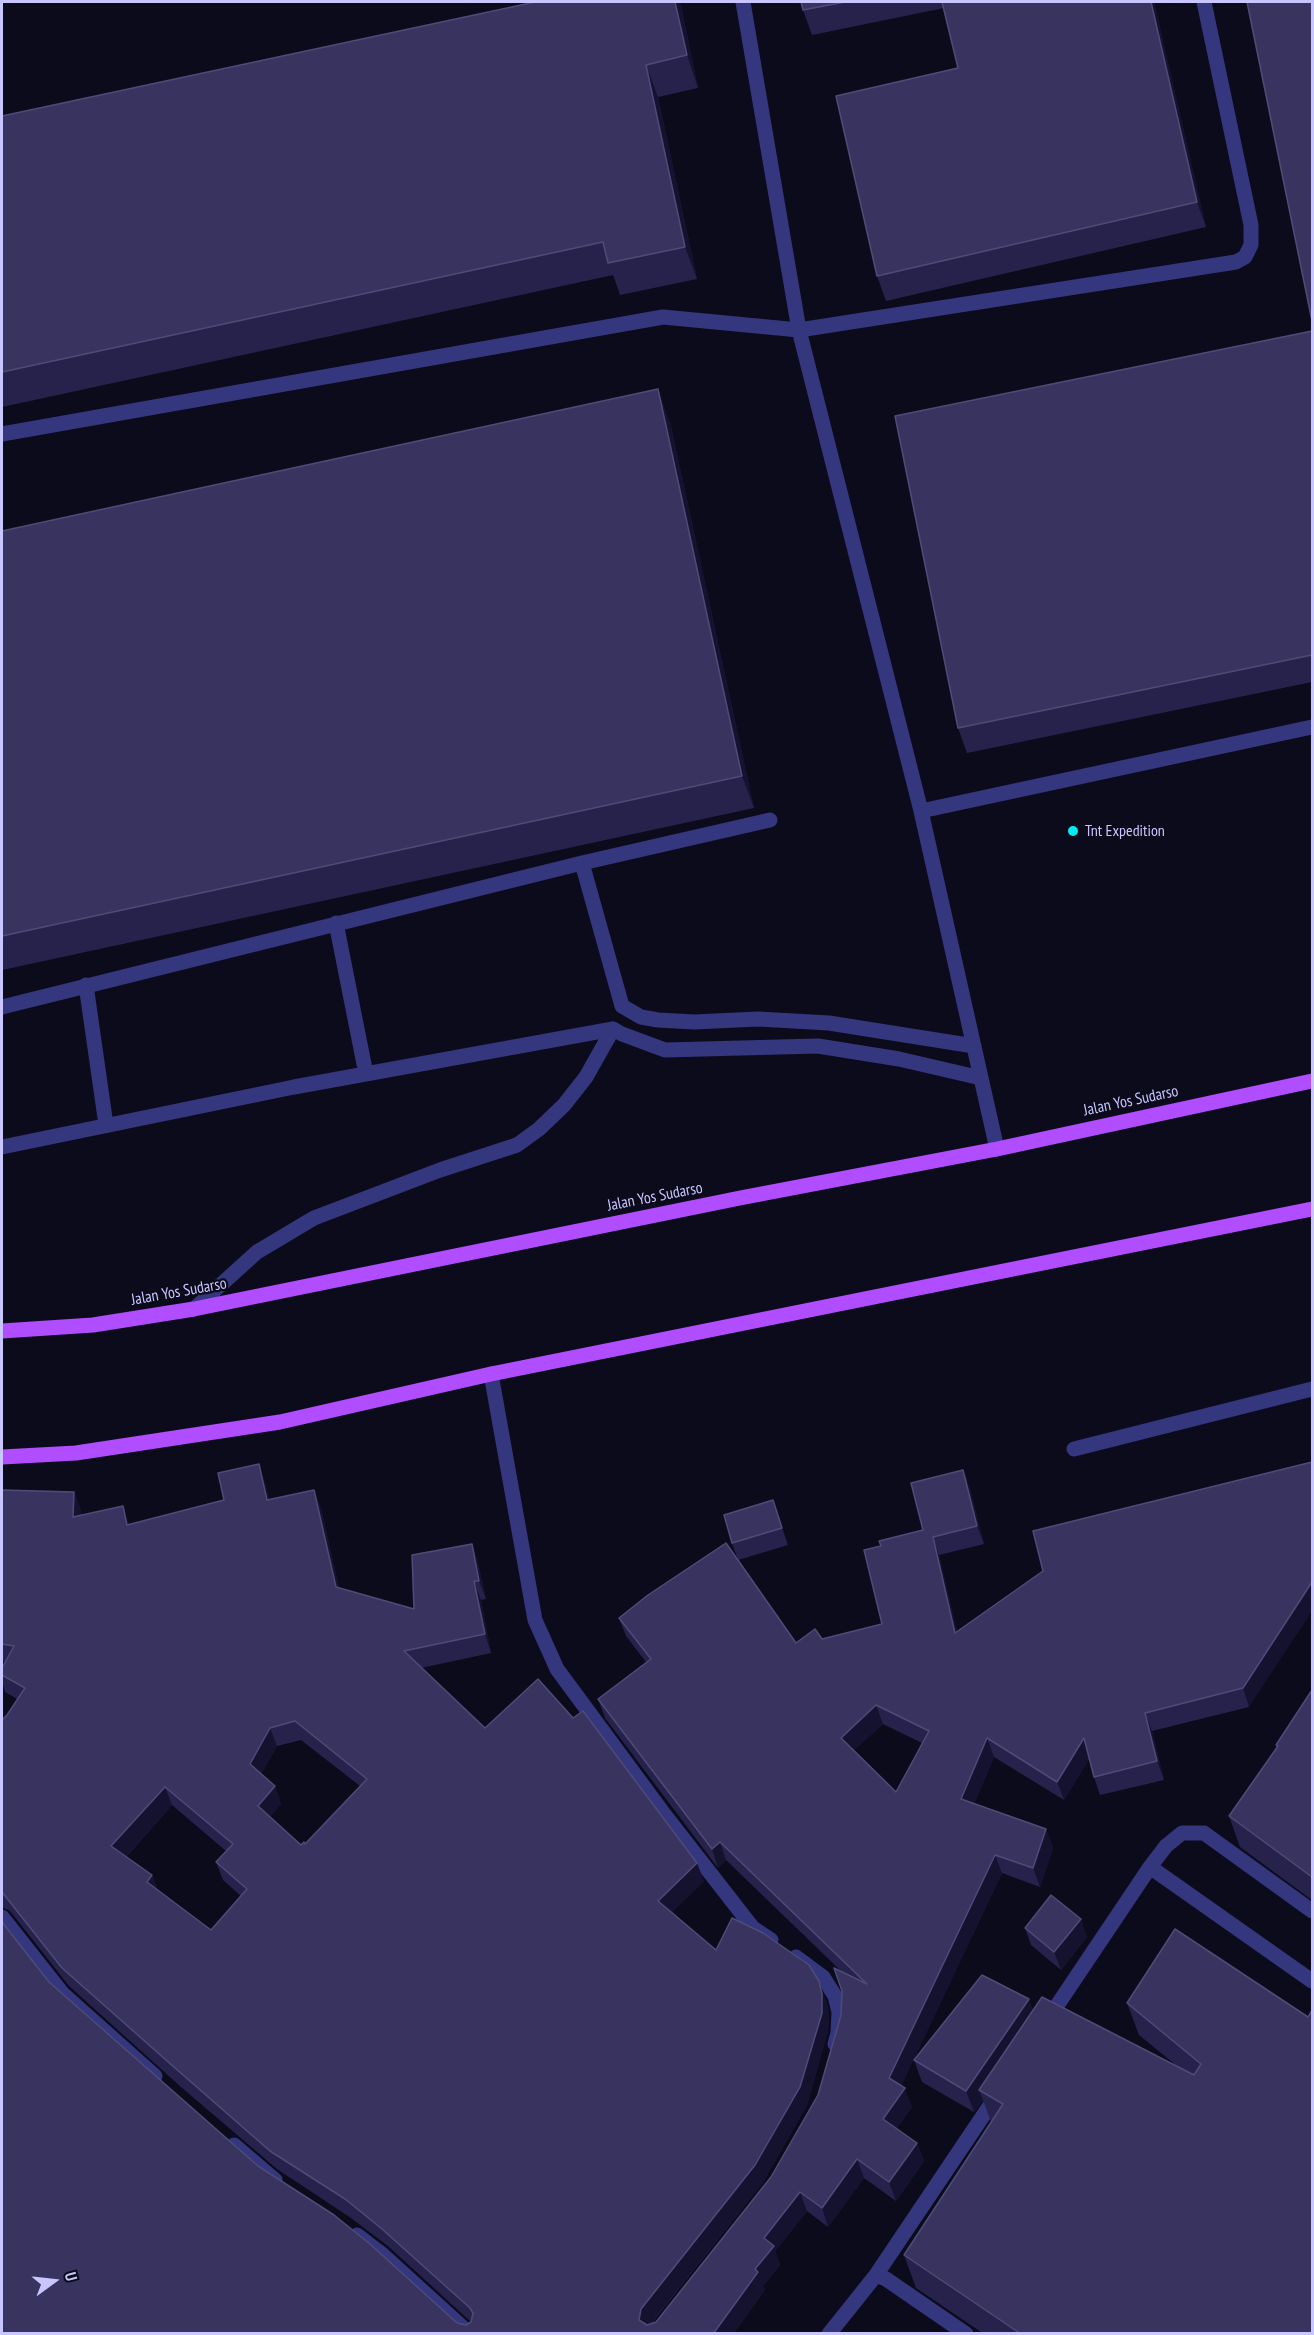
<!DOCTYPE html>
<html>
<head>
<meta charset="utf-8">
<style>
	body { margin:0 }
	#map { position:relative; width:1314px; height:2335px; overflow:hidden; background:#0c0b1c; font-family:"PT Sans Narrow",sans-serif }
	canvas { display:block }
	.frame { position:absolute; inset:0; border:3px solid #c9c6ff; pointer-events:none }
	.north { position:absolute; left:24px; top:2251px; width:60px; height:60px; -webkit-text-stroke:4px #0c0b1c; paint-order:stroke; rotate:75deg; font-size:16px; font-weight:700; line-height:24px; text-align:center; color:#c9c6ff }
	.north::after { content:''; display:block; margin:auto; width:21px; height:27px; background:#c9c6ff; clip-path:polygon(50% 0,100% 100%,50% 72%,0 100%) }
</style>
</head>
<body>
<div id="map">
<canvas width="1314" height="2335"></canvas>
<div class="frame"></div>
<div class="north">U</div>
</div>
<script>
const ctx = document.querySelector('canvas').getContext('2d');
ctx.lineJoin = 'round';
function poly(rows) {
  const path = new Path2D();
  for (const r of rows) {
    path.moveTo(r[0], r[1]);
    for (let i = 2; i < r.length; i += 2) path.lineTo(r[i], r[i + 1]);
  }
  return path;
}
function strokePath(path, color, width, dash) {
  ctx.strokeStyle = color;
  ctx.lineWidth = width;
  ctx.lineCap = dash ? 'butt' : 'round';
  ctx.setLineDash(dash || []);
  ctx.stroke(path);
}
function fillPath(path, color) {
  ctx.fillStyle = color;
  ctx.fill(path, 'evenodd');
}
function label(font, color, halo, rows, align = 'center') {
  ctx.font = font + ' "PT Sans Narrow",sans-serif';
  ctx.lineWidth = 4.5;
  ctx.setLineDash([]);
  ctx.textBaseline = 'middle';
  ctx.strokeStyle = halo;
  ctx.fillStyle = color;
  for (const [text, x, y, turn = 0] of rows) {
    ctx.save();
    ctx.translate(x, y);
    ctx.rotate((+turn || 0) * Math.PI / 180);
    ctx.textAlign = isNaN(turn) ? turn : align;
    if (halo) ctx.strokeText(text, 0, 0);
    ctx.fillText(text, 0, 0);
    ctx.restore();
  }
}
strokePath(poly([
	[743,2,799,330,921,811,997,1149],
	[2,434,663,317,799,330,1236,262,1245,257,1251,245,1251,225,1204,2],
	[921,811,1312,727],
	[582,863,622,1006,641,1017,658,1020,694,1022,758,1019,829,1023,974,1046],
	[336,923,366,1074],
	[86,985,106,1125],
	[2,1007,582,863,770,820],
	[2,1147,294,1087,613,1029,622,1034,665,1050,818,1046,899,1059,981,1078],
	[194,1309,257,1252,314,1218,440,1170,517,1145,539,1129,564,1105,586,1077,613,1029],
	[1074,1449,1312,1389],
	[1150,1867,1312,1981],
	[1046,2022,1150,1867,1166,1846,1182,1833,1204,1833,1312,1911],
	[876,2275,886,2279,966,2334],
	[829,2334,876,2275,997,2095]
]), '#34377d', 15);
strokePath(poly([
	[491,1374,535,1620,557,1669,661,1810,753,1928,771,1940],
	[2,1917,62,1993,155,2076],
	[796,1957,823,1977,835,1996,839,2012,838,2033,835,2044],
	[234,2145,275,2180],
	[357,2235,383,2255,470,2334]
]), '#34377d', 15);
strokePath(poly([
	[2,1331,93,1325,194,1309,740,1198,997,1149,1312,1081],
	[2,1457,76,1453,280,1422,491,1374,1312,1209]
]), '#af4dff', 15);
fillPath(poly([
	[801,2,1154,2,1206,227,886,301,877,276,958,68,944,8,812,35,803,10],
	[681,5,698,88,658,97,697,279,620,295,613,275,2,407,2,116],
	[1312,331,1312,682,967,753,958,728],
	[670,422,754,808,2,970,2,531],
	[1312,1462,1249,1707,1152,1731,1164,1780,1100,1795,1094,1777,1089,1759,1064,1800,994,1757,974,1804,1046,1829,1053,1848,1040,1887,1002,1873,901,2086,912,2107,896,2129,917,2143,924,2161,896,2201,864,2178,828,2227,807,2211,775,2251,780,2265,763,2286,765,2290,733,2334,2,2334,49,1982,258,2166,457,2323,466,2325,471,2322,389,2247,351,2218,277,2169,181,2087,69,1986,10,1911,2,1907,2,1720,7,1715,17,1699,5,1692,2,1681,2,1668,5,1662,2,1661,2,1490,74,1492,81,1511,81,1515,130,1525,224,1500,265,1483,269,1499,321,1508,339,1588,414,1609,472,1544,478,1563,486,1599,481,1600,491,1653,421,1668,485,1728,704,1881,672,1912,716,1950,826,2000,829,2013,828,2031,807,2105,762,2184,651,2324,656,2322,771,2177,818,2095,841,2015,842,1972,726,1860,718,1868,605,1718,598,1699,646,1662,626,1636,619,1618,796,1643,822,1639,882,1624,881,1546,923,1530,963,1470,970,1489,984,1544,939,1555,957,1632],
	[883,1724,922,1743,896,1792,854,1750],
	[301,1740,360,1786,305,1844,301,1845,270,1817,281,1804,275,1786,261,1774,277,1746],
	[172,1805,226,1851,216,1862,223,1880,241,1896,211,1930,157,1889,152,1875,126,1857],
	[773,1500,788,1545,738,1560,732,1543],
	[1312,1690,1312,1900,1240,1847,1229,1816,1277,1748,1276,1745],
	[1025,1928,1087,1937,1061,1970,1031,1945],
	[1175,1929,1312,2334,984,2334,916,2288,904,2255,991,2122,983,2100,974,2112,922,2082,914,2060,1029,1999,1033,2011,1177,2066,1139,2035,1127,2003]
]), '#27224c');
fillPath(poly([
	[675,2,679,2,681,5,698,88,687,55],
	[1151,2,1154,2,1206,227,1197,202],
	[646,65,658,97,697,279,685,247],
	[658,389,670,422,754,808,742,776],
	[259,1464,265,1483,274,1518,267,1500],
	[963,1470,970,1489,984,1544,977,1526],
	[314,1490,321,1508,343,1606,336,1587],
	[74,1492,81,1511,80,1536,73,1517],
	[773,1500,779,1517,788,1545,782,1528],
	[123,1506,129,1524,134,1544,127,1525],
	[933,1537,939,1555,962,1652,955,1633],
	[472,1544,478,1563,486,1599,479,1581],
	[474,1581,481,1600,491,1653,485,1634],
	[1312,1582,1312,1611,1249,1707,1243,1688],
	[876,1705,883,1724,848,1756,841,1738],
	[1145,1713,1152,1731,1164,1780,1157,1761],
	[270,1728,277,1746,256,1783,250,1764],
	[987,1738,994,1757,968,1818,961,1799],
	[1084,1738,1091,1756,1064,1800,1057,1782],
	[275,1786,281,1804,264,1824,258,1806],
	[165,1787,172,1805,118,1865,111,1846],
	[1046,1829,1053,1848,1040,1887,1033,1868],
	[720,1842,726,1860,718,1868,712,1849],
	[995,1855,1002,1873,896,2097,889,2078],
	[697,1863,704,1881,665,1919,658,1901],
	[152,1875,158,1894,147,1882],
	[1081,1919,1087,1937,1061,1970,1054,1952],
	[819,1981,826,2000,829,2013,828,2031,807,2105,762,2184,647,2328,639,2320,641,2309],
	[1029,1999,1036,2020,979,2090,983,2100,974,2112,966,2091],
	[905,2088,912,2107,890,2138,883,2119],
	[917,2143,924,2161,896,2201,889,2182],
	[857,2159,864,2178,828,2227,822,2208],
	[800,2192,807,2211,775,2251,780,2265,763,2286,765,2290,733,2334,713,2334,755,2269,764,2238]
]), '#151230');
const building = poly([
	[535,2,675,2,687,55,646,65,685,247,608,263,603,242,2,372,2,116,535,2],
	[801,2,845,2,803,10,801,2],
	[942,2,1151,2,1197,202,877,276,836,96,958,68,942,2],
	[1247,2,1312,2,1312,321,1247,2],
	[1312,331,1312,655,958,728,895,416,1312,331],
	[658,389,742,776,2,936,2,531,658,389],
	[1312,1462,1312,1582,1243,1688,1145,1713,1157,1761,1094,1777,1084,1738,1057,1782,987,1738,961,1799,1046,1829,1033,1868,995,1855,889,2078,905,2088,883,2119,917,2143,889,2182,857,2159,822,2208,800,2192,764,2238,774,2246,755,2269,758,2272,713,2334,2,2334,2,1922,49,1982,258,2166,334,2215,370,2244,457,2323,466,2325,471,2322,473,2313,470,2308,382,2229,345,2199,270,2151,175,2068,62,1968,2,1892,2,1720,7,1715,25,1688,2,1675,2,1668,14,1646,2,1644,2,1490,74,1492,73,1517,123,1506,127,1525,224,1500,218,1473,259,1464,267,1500,314,1490,336,1587,414,1609,412,1555,472,1544,479,1581,474,1581,485,1634,404,1651,485,1728,538,1679,573,1718,583,1711,697,1863,658,1901,716,1950,732,1918,763,1933,809,1965,819,1981,822,1994,822,2013,800,2087,755,2165,641,2309,639,2320,647,2325,656,2322,771,2177,818,2095,841,2015,842,1991,834,1968,867,1984,720,1842,712,1849,598,1699,651,1659,619,1618,648,1595,726,1543,796,1643,815,1629,822,1639,882,1624,864,1550,881,1546,879,1541,923,1530,911,1483,963,1470,977,1526,933,1537,955,1633,1043,1571,1033,1531,1312,1462],
	[876,1705,929,1731,896,1792,841,1738,876,1705],
	[295,1721,367,1779,305,1844,304,1842,301,1845,258,1806,275,1786,250,1764,270,1728,295,1721],
	[165,1787,233,1844,216,1862,247,1889,211,1930,147,1882,152,1875,111,1846,165,1787],
	[773,1500,782,1528,732,1543,724,1515,773,1500],
	[1312,1690,1312,1877,1229,1816,1278,1746,1276,1745,1312,1690],
	[1051,1895,1081,1919,1054,1952,1025,1928,1051,1895],
	[1175,1929,1308,2017,1312,2010,1312,2334,1021,2334,904,2255,1003,2104,979,2090,1042,1997,1194,2075,1201,2064,1127,2003,1175,1929],
	[982,1975,1029,1999,966,2091,914,2060,982,1975]
]);
fillPath(building, '#39345f');
strokePath(building, '#4f4b78', 1.5);
for (const [x, y, r, color] of [
	[1073,831,6,"#00ebf1"]
]) {
  const dot = new Path2D();
  dot.arc(x, y, r, 0, 2 * Math.PI);
  ctx.fillStyle = color;
  ctx.fill(dot);
  strokePath(dot, '#0c0b1c', 2);
}
label('16px', '#c9c6ff', '#0c0b1c', [
	["Tnt Expedition",1085,831]
], 'left');
label('16px', '#c9c6ff', '#0c0b1c', [
	["Jalan Yos Sudarso",1131,1101,-12],
	["Jalan Yos Sudarso",655,1197,-11],
	["Jalan Yos Sudarso",179,1292,-10]
]);
</script>
</body>
</html>
